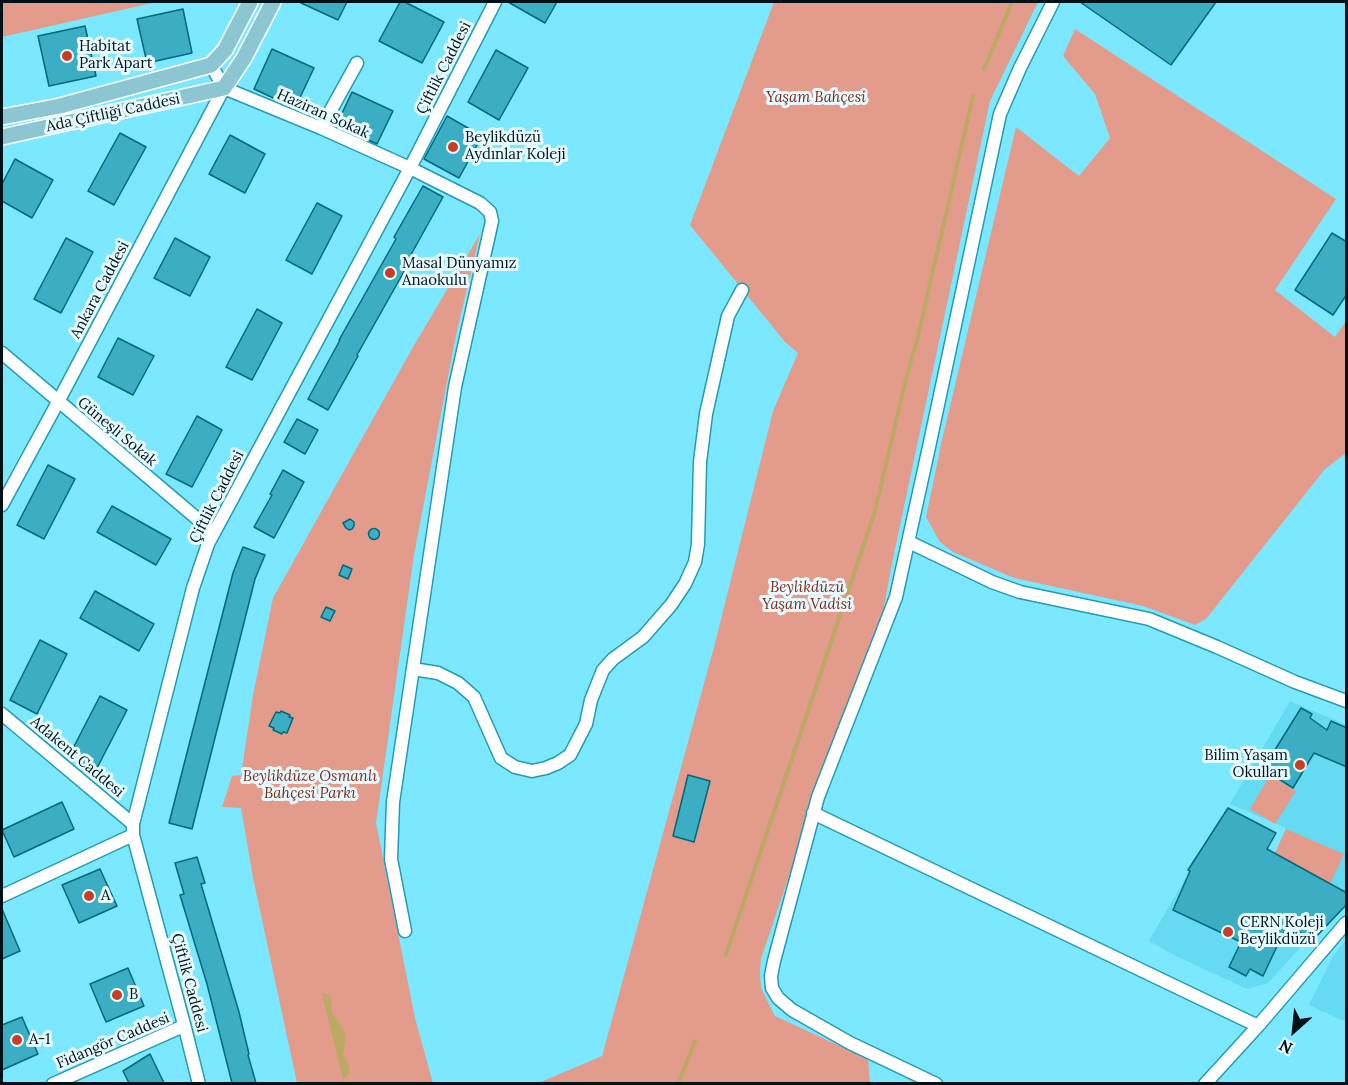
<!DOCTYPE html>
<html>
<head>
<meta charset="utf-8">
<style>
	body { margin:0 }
	#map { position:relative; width:1348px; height:1085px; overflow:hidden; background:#7ce8ff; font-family:Lora,serif }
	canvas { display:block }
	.frame { position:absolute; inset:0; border:3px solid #001217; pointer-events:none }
	.north { position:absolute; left:1264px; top:1001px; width:60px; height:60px; -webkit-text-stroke:4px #e7fbff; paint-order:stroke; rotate:207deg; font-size:16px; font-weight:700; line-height:24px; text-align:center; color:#001217 }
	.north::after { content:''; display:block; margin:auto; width:21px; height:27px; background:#001217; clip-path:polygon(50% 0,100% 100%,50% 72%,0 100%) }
</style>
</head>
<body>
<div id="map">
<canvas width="1348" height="1085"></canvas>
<div class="frame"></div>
<div class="north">N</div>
</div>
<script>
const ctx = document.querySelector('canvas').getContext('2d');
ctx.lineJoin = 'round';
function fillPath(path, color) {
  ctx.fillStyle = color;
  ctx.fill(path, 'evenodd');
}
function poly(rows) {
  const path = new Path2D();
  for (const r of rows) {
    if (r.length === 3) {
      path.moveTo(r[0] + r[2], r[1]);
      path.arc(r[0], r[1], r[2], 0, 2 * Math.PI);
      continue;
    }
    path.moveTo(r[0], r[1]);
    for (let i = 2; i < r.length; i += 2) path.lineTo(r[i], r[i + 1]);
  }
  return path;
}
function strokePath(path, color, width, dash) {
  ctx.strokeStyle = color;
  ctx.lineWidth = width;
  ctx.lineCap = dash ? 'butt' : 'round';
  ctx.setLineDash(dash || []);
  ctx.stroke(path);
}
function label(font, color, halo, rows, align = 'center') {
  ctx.font = font + ' Lora,serif';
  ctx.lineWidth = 6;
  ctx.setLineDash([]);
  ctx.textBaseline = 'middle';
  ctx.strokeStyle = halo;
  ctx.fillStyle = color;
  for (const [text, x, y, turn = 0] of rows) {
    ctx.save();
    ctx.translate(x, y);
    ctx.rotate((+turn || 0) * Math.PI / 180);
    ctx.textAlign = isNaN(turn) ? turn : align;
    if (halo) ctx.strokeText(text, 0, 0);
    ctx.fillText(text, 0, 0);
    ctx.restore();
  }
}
fillPath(poly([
	[1290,701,1346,725,1346,893,1275,853,1286,828,1230,804],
	[1188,870,1292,927,1309,938,1268,983,1247,989,1176,956,1149,941,1189,872],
	[1346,940,1346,1022,1309,1005,1332,958]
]), '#64daf3');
fillPath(poly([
	[2,2,157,2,2,37],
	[774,2,1038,2,990,101,891,568,882,618,813,805,761,959,760,972,761,988,775,1016,868,1059,870,1083,536,1084,602,1056,714,647,773,411,798,353,785,342,690,225],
	[1075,29,1336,199,1275,290,1335,337,1346,321,1346,453,1325,469,1206,619,1195,625,1143,606,1014,578,953,552,940,542,926,517,942,440,1016,127,1079,176,1110,138,1095,94,1063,56],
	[480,234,456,335,414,555,376,823,415,1018,433,1083,297,1083,253,878,241,808,222,807,232,776,241,775,253,695,273,598,413,347],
	[1270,775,1296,791,1275,824,1250,809],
	[1286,829,1344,854,1330,884,1275,853]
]), '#e39c8c');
fillPath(poly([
	[323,993,329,995,331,998,332,1013,342,1027,346,1036,343,1054,348,1064,350,1070,347,1076,343,1079,322,994]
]), '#bca966');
strokePath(poly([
	[984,69,1012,2],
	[726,955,875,511,906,379,918,336,973,96],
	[678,1084,695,1041]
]), '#bca966', 4);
const building = poly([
	[299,2,347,2,338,20,299,2],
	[400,2,405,2,444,22,422,63,379,41,400,2],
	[508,2,557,2,545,23,508,2],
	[1080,2,1216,2,1171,65,1080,2],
	[183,9,192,53,147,63,137,19,183,9],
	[85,26,96,76,49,86,38,36,85,26],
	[272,49,314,68,295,108,254,89,272,49],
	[496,50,528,68,499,120,468,102,496,50],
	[352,92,393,111,377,144,336,126,352,92],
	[447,116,482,136,459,178,424,159,447,116],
	[120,133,146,147,114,205,88,191,120,133],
	[230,135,265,154,245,193,209,174,230,135],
	[15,159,53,180,32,218,2,201,2,184,15,159],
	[423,186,443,197,408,260,410,261,357,355,358,356,328,410,308,399,340,340,339,340,396,239,394,237,423,186],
	[317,203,342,216,312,274,286,260,317,203],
	[1332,233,1347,242,1347,294,1333,315,1295,290,1332,233],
	[66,238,93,252,61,313,34,299,66,238],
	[175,238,210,257,190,296,154,278,175,238],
	[257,309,282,323,252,380,226,367,257,309],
	[118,338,154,356,133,395,98,377,118,338],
	[197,416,222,430,192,487,166,474,197,416],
	[297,419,318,430,305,454,284,442,297,419],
	[48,465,75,479,44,539,17,525,48,465],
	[283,470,304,482,274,538,254,527,272,495,270,494,283,470],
	[112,506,171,539,156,565,97,532,112,506],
	[350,519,354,522,354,526,352,529,349,530,346,528,343,523,350,519],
	[374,534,5.5],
	[243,547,265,555,255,579,192,829,169,823,233,573,243,547],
	[343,565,352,569,348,579,339,575,343,565],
	[95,591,154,624,139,651,80,618,95,591],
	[326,607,335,611,330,621,321,617,326,607],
	[40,640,67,654,37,714,10,700,40,640],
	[100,696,127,710,96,770,69,756,100,696],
	[1301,708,1312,714,1310,718,1327,730,1331,721,1347,728,1347,767,1314,753,1293,788,1263,769,1301,708],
	[281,711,290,715,289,717,293,718,287,733,283,732,282,734,273,730,274,728,269,726,276,712,280,713,281,711],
	[688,775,710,781,694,842,673,836,688,775],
	[62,802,74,829,14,857,2,830,62,802],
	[1228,808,1276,833,1267,849,1347,893,1347,904,1313,940,1287,925,1263,976,1250,969,1246,976,1229,967,1241,942,1173,910,1190,871,1188,870,1228,808],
	[197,857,205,883,201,884,239,1012,249,1054,248,1055,256,1083,232,1083,207,984,180,895,184,894,175,863,197,857],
	[100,869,117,906,79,923,62,885,100,869],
	[2,909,20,951,2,959,2,909],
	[128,968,144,1006,106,1022,90,984,128,968],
	[22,1017,38,1054,2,1070,2,1025,22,1017],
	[150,1054,164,1083,129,1083,123,1071,150,1054]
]);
fillPath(building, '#3caec4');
strokePath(building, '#006878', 1.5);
const minor = poly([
	[211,65,224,88],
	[224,88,321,128,410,168,480,203,490,212,492,221,455,387,393,802,391,859,405,931],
	[321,128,357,63],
	[2,353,214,533],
	[2,505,58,402,224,88],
	[909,542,992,582,1020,592,1149,619,1217,647,1295,682,1346,701],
	[413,669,438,673,458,683,474,697,501,758,515,767,532,771,546,768,558,763,570,755,586,724,591,700,603,670,613,659,643,637,671,605,685,584,695,562,698,544,700,462,706,414,728,316,742,290],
	[2,714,133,824],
	[813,813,1258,1026],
	[2,896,133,835],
	[53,1084,179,1028,185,1028],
	[199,1084,185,1028,133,835,133,824,193,588,208,544,410,168,495,2],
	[936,1084,850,1043,792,1010,778,998,772,988,771,976,774,961,818,797,896,597,929,447,1000,114,1020,68,1053,2],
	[1205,1084,1258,1026,1346,923]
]);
const major = poly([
	[2,117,60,106,211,65,225,50,250,2],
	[2,137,224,88,244,58,273,2]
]);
strokePath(minor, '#239cb2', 15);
strokePath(major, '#fff', 18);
strokePath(minor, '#fff', 12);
strokePath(major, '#8bc6d2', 15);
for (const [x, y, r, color] of [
	[67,56,6,"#c93e22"],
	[453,147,6,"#c93e22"],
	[390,273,6,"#c93e22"],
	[1300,765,6,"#c93e22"],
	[89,896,6,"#c93e22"],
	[1228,932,6,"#c93e22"],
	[117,995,6,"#c93e22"],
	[17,1040,6,"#c93e22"]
]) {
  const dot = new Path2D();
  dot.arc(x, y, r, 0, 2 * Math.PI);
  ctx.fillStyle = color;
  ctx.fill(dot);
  strokePath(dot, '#e7fbff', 2);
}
label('15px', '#001217', '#e7fbff', [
	["Habitat",79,47],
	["Park Apart",79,64],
	["Beylikdüzü",465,138],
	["Aydınlar Koleji",465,155],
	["Masal Dünyamız",402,264],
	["Anaokulu",402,281],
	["Bilim Yaşam",1288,756,"right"],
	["Okulları",1288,773,"right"],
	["A",101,896],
	["CERN Koleji",1240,923],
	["Beylikdüzü",1240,940],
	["B",129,995],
	["A-1",29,1040]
], 'left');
label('15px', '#001217', '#e7fbff', [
	["Çiftlik Caddesi",444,68,-63],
	["Ada Çiftliği Caddesi",113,113,-12],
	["Haziran Sokak",323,114,24],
	["Ankara Caddesi",100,290,-62],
	["Güneşli Sokak",117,432,40],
	["Çiftlik Caddesi",217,497,-63],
	["Adakent Caddesi",77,757,40],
	["Çiftlik Caddesi",189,983,75],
	["Fidangör Caddesi",113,1041,-23]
]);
label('italic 15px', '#7e2b1a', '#e7fbff', [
	["Yaşam Bahçesi",816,98],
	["Beylikdüzü",807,588],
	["Yaşam Vadisi",807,605],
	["Beylikdüze Osmanlı",310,777],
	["Bahçesi Parkı",310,794]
]);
</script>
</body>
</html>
